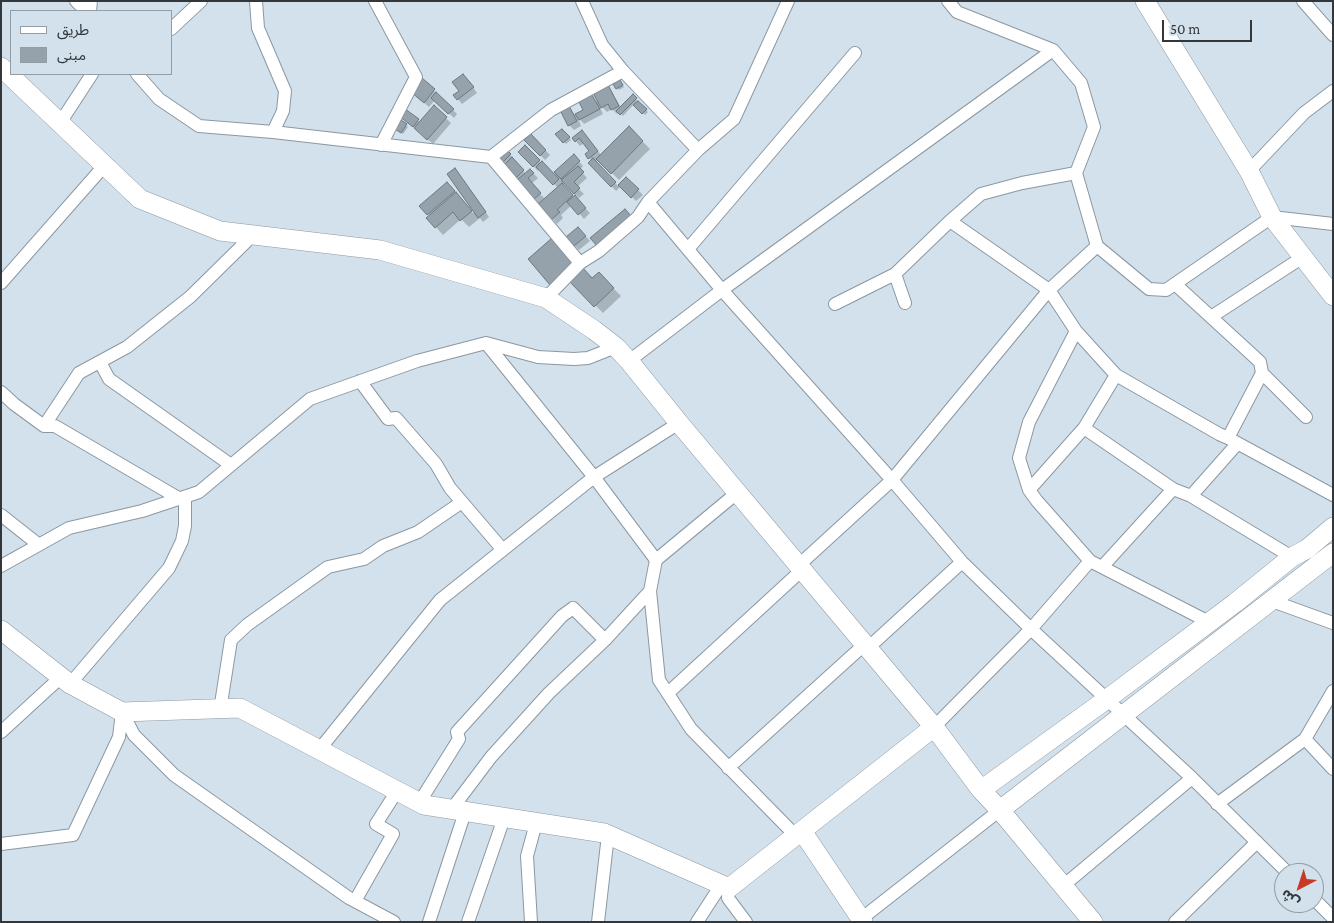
<!DOCTYPE html>
<html>
<head>
<meta charset="utf-8">
<style>
	body { margin:0 }
	#map { position:relative; width:1334px; height:923px; overflow:hidden; background:#d3e1ec; font-family:"Crimson Pro","Noto Sans Arabic",serif }
	canvas { display:block }
	.frame { position:absolute; inset:0; border:2px solid #31373b; pointer-events:none }
	.legend { position:absolute; left:10px; top:10px; width:162px; height:65px; box-sizing:border-box; background:#d3e1ec; border:1px solid #929da5; margin:0; padding:6px 9px; list-style:none; font-size:15px; color:#31373b }
	.legend li { display:flex; align-items:center; gap:10px; height:25px }
	.legend b { width:25px; border:1px solid #929da5 }
	.north { position:absolute; left:1274px; top:863px; width:50px; height:50px; box-sizing:border-box; background:#d3e1ec; border:1px solid #929da5; border-radius:50%; rotate:220deg; font-size:14px; font-weight:700; line-height:20px; text-align:center; color:#31373b }
	.north::after { content:''; display:block; margin:auto; width:18px; height:22px; background:#c63a26; clip-path:polygon(50% 0,100% 100%,50% 72%,0 100%) }
	.scale { position:absolute; left:1162px; top:20px; width:90px; height:22px; box-sizing:border-box; border:2px solid #31373b; border-top:0; padding-left:6px; font-size:15px; line-height:18px; white-space:nowrap; color:#31373b; -webkit-text-stroke:4px #d3e1ec; paint-order:stroke }
</style>
</head>
<body>
<div id="map">
<canvas width="1334" height="923"></canvas>
<div class="frame"></div>
<ul class="legend">
<li><b style="height:6px;background:#fff"></b>طريق</li>
<li><b style="height:14px;background:#95a2ac"></b>مبنى</li>
</ul>
<div class="north">ش</div>
<div class="scale">50 m</div>
</div>
<script>
const ctx = document.querySelector('canvas').getContext('2d');
ctx.lineJoin = 'round';
function fillPath(path, color) {
  ctx.fillStyle = color;
  ctx.fill(path, 'evenodd');
}
function poly(rows) {
  const path = new Path2D();
  for (const r of rows) {
    path.moveTo(r[0], r[1]);
    for (let i = 2; i < r.length; i += 2) path.lineTo(r[i], r[i + 1]);
  }
  return path;
}
function strokePath(path, color, width, dash) {
  ctx.strokeStyle = color;
  ctx.lineWidth = width;
  ctx.lineCap = dash ? 'butt' : 'round';
  ctx.setLineDash(dash || []);
  ctx.stroke(path);
}
fillPath(poly([
	[423,80,457,114,454,118,435,100,429,107,417,97],
	[468,80,477,93,462,104,458,99,460,91],
	[622,83,624,87,619,90,617,88],
	[608,87,612,92,621,108,633,96,648,112,645,115,634,104,623,116,619,112,617,114,612,109,607,112,600,105],
	[592,97,598,103,603,114,584,124,577,116,581,126,574,130,569,125,562,111,569,107,575,115,585,110],
	[434,107,451,123,433,144,403,118,418,120,420,123],
	[402,122,408,127,403,134,398,131],
	[629,128,650,149,619,180,598,159,595,162,618,186,626,178,643,195,636,201,621,186,616,191,590,163,592,161,589,158,591,151,584,143,580,146,573,138,586,136,601,155],
	[562,130,571,140,566,144,557,134],
	[531,135,550,155,545,160,526,140],
	[525,147,554,175,574,156,583,166,580,170,587,178,577,187,584,194,579,198,565,183,562,185,590,213,584,219,572,205,561,215,563,218,557,224,521,183,502,166,505,149,512,157,511,158,526,174,530,170,538,178,531,184,545,199,558,188,540,169,538,171,520,152],
	[459,175,489,217,483,222,480,218,469,227,461,219,443,235,436,227,430,216,421,206,452,188,473,213,475,212],
	[578,228,590,241,579,250,568,238],
	[599,274,621,296,603,313,571,281,593,280]
]), '#0003');
const building = poly([
	[463,74,474,87,457,100,453,95,459,91,452,82,463,74],
	[422,78,435,89,424,103,411,92,422,78],
	[620,80,623,85,616,89,613,84,620,80],
	[608,85,619,106,611,110,608,104,601,108,593,93,608,85],
	[436,92,454,109,448,114,431,98,436,92],
	[633,94,637,98,620,115,616,111,633,94],
	[592,95,600,109,579,120,575,114,583,110,579,102,592,95],
	[638,101,647,109,642,114,633,105,638,101],
	[434,105,447,117,427,140,414,128,434,105],
	[569,106,577,121,568,126,560,110,569,106],
	[405,109,419,119,413,127,399,116,405,109],
	[401,120,407,124,401,133,395,129,401,120],
	[629,126,643,141,611,174,596,159,629,126],
	[562,129,570,137,563,143,555,134,562,129],
	[582,130,598,151,588,159,585,154,589,151,579,138,575,142,572,138,582,130],
	[531,134,546,150,540,156,524,140,531,134],
	[525,145,540,160,533,167,518,152,525,145],
	[505,148,511,154,500,165,494,158,505,148],
	[574,154,580,161,561,179,554,172,574,154],
	[512,157,524,170,515,179,503,166,512,157],
	[593,158,616,182,611,187,588,163,593,158],
	[542,161,559,179,553,185,536,167,542,161],
	[578,166,584,172,574,182,580,188,574,194,561,180,578,166],
	[455,168,486,212,478,218,447,174,455,168],
	[530,169,534,173,528,178,541,193,534,199,517,180,530,169],
	[626,177,639,189,631,198,618,185,626,177],
	[447,182,455,191,427,215,419,206,447,182],
	[562,183,573,195,557,210,560,212,551,220,537,205,562,183],
	[456,192,472,211,460,221,453,212,435,228,426,218,456,192],
	[575,195,586,208,578,215,567,202,575,195],
	[625,209,632,217,598,247,590,238,625,209],
	[578,227,586,236,574,246,566,237,578,227],
	[552,238,575,263,550,285,528,259,552,238],
	[582,267,592,278,599,272,614,288,594,307,569,281,582,267]
]);
fillPath(building, '#95a2ac');
strokePath(building, '#6a7780', 1);
const street = poly([
	[76,1,86,11],
	[256,1,258,28,285,91,283,111,273,132],
	[375,1,416,77,381,145],
	[582,1,602,45,623,71,698,150],
	[1303,1,1333,35],
	[90,11,91,1],
	[171,29,201,1],
	[1053,50,1081,83,1094,127,1076,173,1097,246],
	[137,74,159,99,199,126,273,132,491,157,551,110,623,71],
	[60,123,92,74],
	[491,157,580,263,546,298],
	[1249,171,1304,113,1333,91],
	[648,202,722,290,892,480,962,562,1031,629,1192,778,1288,873],
	[950,221,1049,290,1076,331,1116,375,1219,434,1228,438,1333,495],
	[688,249,855,53],
	[580,263,599,251,638,217,648,202,698,150,734,119,788,1],
	[1,283,104,166],
	[1175,284,1260,362,1262,373,1306,417],
	[905,303,895,274,950,221,981,194,1022,183,1076,173],
	[835,304,895,274],
	[1211,317,1303,257],
	[1076,331,1029,422,1019,458,1029,490,1037,501,1090,561,1209,622],
	[486,343,594,477,656,560,650,591,659,680,691,729,795,835],
	[629,361,722,290,1053,50,957,12,948,1],
	[100,362,109,379,231,465],
	[360,381,388,419,396,418,436,464,450,488,503,550],
	[1,392,14,404,44,426,79,373,127,347,190,297,253,235],
	[44,426,55,426,180,499],
	[1084,428,1173,489,1191,496,1292,557],
	[1228,438,1262,373],
	[1029,490,1084,428,1116,375],
	[1191,496,1237,444],
	[1,515,39,545],
	[656,560,738,492],
	[799,565,892,480,1049,290,1097,246,1149,289,1166,290,1272,217,1333,224],
	[1,566,69,528,142,511,199,492,310,399,417,361,486,343,538,357,574,359,588,358,616,347],
	[1102,567,1173,489],
	[1272,601,1333,623],
	[868,648,962,562],
	[70,684,169,568,182,541,185,526,185,497],
	[668,693,803,569],
	[220,710,231,640,247,625,328,567,364,559,383,546,418,532,462,502],
	[122,712,134,735,174,775,349,898,394,922],
	[934,727,1031,629,1090,561],
	[1,732,61,677],
	[1305,739,1333,691],
	[319,750,440,600,594,477,679,423],
	[728,768,865,644],
	[419,803,459,739,457,732,562,616,573,608,605,640],
	[1217,804,1305,739,1333,769],
	[451,810,491,757,549,693,605,640,650,591],
	[1,844,73,835,119,737,122,712],
	[1063,886,1192,778],
	[729,888,728,898,746,922],
	[1314,899,1333,918],
	[355,901,393,834,376,824,397,791],
	[861,919,1000,810],
	[429,922,465,812],
	[468,922,504,818],
	[531,922,527,856,536,823],
	[598,922,608,835],
	[697,922,721,885],
	[1175,922,1257,842]
]);
const secondary = poly([
	[1145,1,1249,171,1272,217,1333,296],
	[1,67,140,199,220,231,380,250,546,298,594,330,616,347,629,361,679,423,934,727,981,790,1000,810,1093,922],
	[1,630,70,684,122,712,240,708,424,805,604,833,729,888,934,727],
	[981,790,1107,699,1235,603,1292,557,1307,549,1333,527],
	[1000,810,1333,553],
	[802,831,863,922]
]);
strokePath(street, '#8b98a1', 14);
strokePath(secondary, '#8b98a1', 20);
strokePath(street, '#fff', 12);
strokePath(secondary, '#fff', 19);
</script>
</body>
</html>
